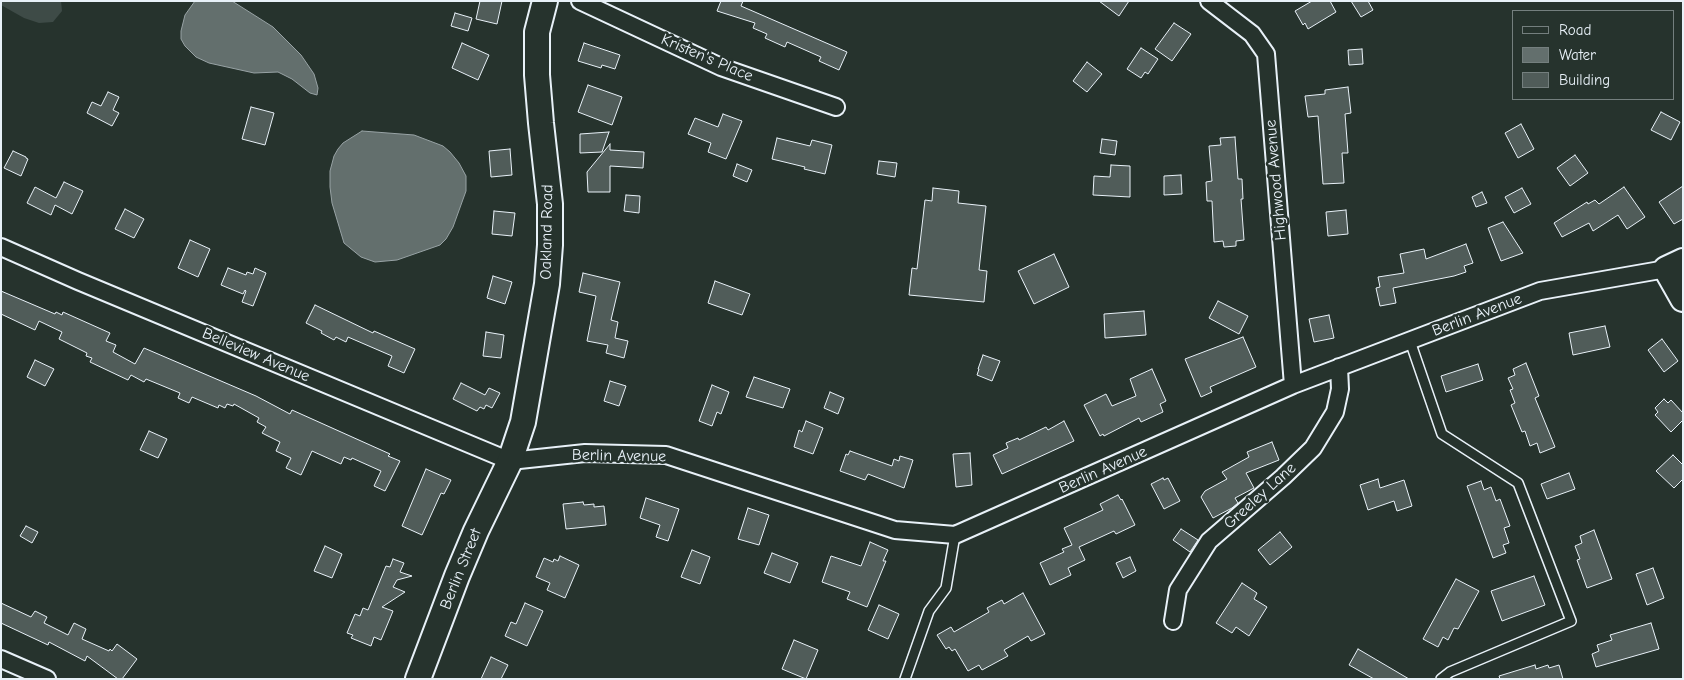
<!DOCTYPE html>
<html>
<head>
<meta charset="utf-8">
<style>
	body { margin:0 }
	#map { position:relative; width:1684px; height:680px; overflow:hidden; background:#26332d; font-family:"Comic Neue",sans-serif }
	canvas { display:block }
	.frame { position:absolute; inset:0; border:2px solid #e8f1f8; pointer-events:none }
	.legend { position:absolute; left:1512px; top:10px; width:162px; height:90px; box-sizing:border-box; background:#26332d; border:1px solid #747f7e; margin:0; padding:6px 9px; list-style:none; font-size:15px; color:#e8f1f8 }
	.legend li { display:flex; align-items:center; gap:10px; height:25px }
	.legend b { width:25px; border:1px solid #747f7e }
</style>
</head>
<body>
<div id="map">
<canvas width="1684" height="680"></canvas>
<div class="frame"></div>
<ul class="legend">
<li><b style="height:6px;background:#26332d"></b>Road</li>
<li><b style="height:14px;background:#636f6d"></b>Water</li>
<li><b style="height:14px;background:#505c59"></b>Building</li>
</ul>
</div>
<script>
const ctx = document.querySelector('canvas').getContext('2d');
ctx.lineJoin = 'round';
function fillPath(path, color) {
  ctx.fillStyle = color;
  ctx.fill(path, 'evenodd');
}
function poly(rows) {
  const path = new Path2D();
  for (const r of rows) {
    path.moveTo(r[0], r[1]);
    for (let i = 2; i < r.length; i += 2) path.lineTo(r[i], r[i + 1]);
  }
  return path;
}
function strokePath(path, color, width, dash) {
  ctx.strokeStyle = color;
  ctx.lineWidth = width;
  ctx.lineCap = dash ? 'butt' : 'round';
  ctx.setLineDash(dash || []);
  ctx.stroke(path);
}
function label(font, color, halo, rows, align = 'center') {
  ctx.font = font + ' "Comic Neue",sans-serif';
  ctx.lineWidth = 5;
  ctx.setLineDash([]);
  ctx.textBaseline = 'middle';
  ctx.strokeStyle = halo;
  ctx.fillStyle = color;
  for (const [text, x, y, turn = 0] of rows) {
    ctx.save();
    ctx.translate(x, y);
    ctx.rotate((+turn || 0) * Math.PI / 180);
    ctx.textAlign = isNaN(turn) ? turn : align;
    if (halo) ctx.strokeText(text, 0, 0);
    ctx.fillText(text, 0, 0);
    ctx.restore();
  }
}
fillPath(poly([
	[1,1,61,1,62,11,53,22,39,23,24,18,1,5]
]), '#3e4b47');
const water = poly([
	[195,1,232,1,273,27,301,55,314,74,318,88,317,95,310,93,292,79,278,72,254,73,209,63,196,57,185,46,181,39,181,31,185,15,195,1],
	[362,131,414,135,443,146,450,152,459,163,466,176,466,191,453,227,446,239,440,245,397,260,375,262,361,257,344,243,332,203,330,187,330,171,334,156,338,149,343,143,362,131]
]);
fillPath(water, '#636f6d');
strokePath(water, '#98a3a5', 1);
const building = poly([
	[480,1,502,1,497,24,476,19,480,1],
	[721,1,743,1,741,6,847,52,839,70,819,61,821,57,787,42,785,47,765,38,767,34,753,28,755,23,717,11,721,1],
	[1099,1,1129,1,1119,16,1099,1],
	[1312,1,1330,1,1336,12,1308,29,1305,23,1303,25,1295,11,1312,1],
	[1351,1,1368,1,1373,10,1361,17,1351,1],
	[455,13,472,18,468,31,451,26,455,13],
	[1174,23,1191,34,1172,61,1155,49,1174,23],
	[462,43,489,55,478,80,452,68,462,43],
	[584,43,620,55,615,69,602,65,601,68,578,61,584,43],
	[1141,48,1158,59,1148,74,1145,72,1141,78,1127,69,1141,48],
	[1362,49,1363,64,1349,65,1348,50,1362,49],
	[1087,62,1102,74,1087,92,1073,81,1087,62],
	[588,85,622,97,612,125,578,112,588,85],
	[1348,87,1351,113,1345,114,1348,153,1342,153,1344,183,1323,184,1318,116,1308,117,1305,96,1325,94,1325,90,1348,87],
	[108,92,119,97,113,110,119,113,112,126,87,113,92,102,101,106,108,92],
	[251,107,274,113,265,145,242,139,251,107],
	[1661,112,1680,122,1671,140,1651,130,1661,112],
	[723,114,742,121,726,159,708,152,711,143,688,134,695,118,718,127,723,114],
	[1521,124,1534,149,1518,158,1505,133,1521,124],
	[609,132,602,152,580,153,580,134,609,132],
	[1235,137,1238,179,1242,179,1243,199,1241,199,1244,240,1236,241,1236,246,1224,247,1223,241,1214,242,1212,201,1207,201,1206,182,1212,181,1209,146,1221,145,1220,138,1235,137],
	[777,138,810,146,812,140,832,145,825,174,804,169,805,167,772,159,777,138],
	[1102,139,1117,141,1115,155,1100,153,1102,139],
	[610,144,610,150,644,152,643,168,610,166,610,192,588,192,587,172,610,144],
	[510,149,512,175,491,177,489,151,510,149],
	[13,151,26,157,26,158,28,159,21,176,4,168,13,151],
	[1575,155,1588,173,1570,186,1557,168,1575,155],
	[879,161,897,163,895,177,877,174,879,161],
	[737,164,752,170,747,182,733,176,737,164],
	[1111,165,1130,166,1130,197,1093,195,1094,176,1110,177,1111,165],
	[1181,175,1182,194,1164,195,1164,176,1181,175],
	[64,182,83,191,72,214,55,205,51,215,27,203,35,187,56,198,64,182],
	[1683,186,1683,219,1674,224,1659,202,1683,186],
	[1624,187,1645,217,1627,229,1618,215,1593,231,1589,223,1562,237,1554,223,1587,202,1588,204,1595,200,1599,204,1624,187],
	[933,188,959,191,958,203,986,206,979,270,987,271,984,302,909,295,912,268,917,269,925,200,932,201,933,188],
	[1522,188,1531,204,1514,213,1505,197,1522,188],
	[1482,192,1487,203,1476,207,1472,197,1482,192],
	[626,195,640,196,639,213,624,211,626,195],
	[125,209,144,219,134,238,115,229,125,209],
	[1346,210,1348,234,1328,236,1326,212,1346,210],
	[494,211,515,213,512,236,492,234,494,211],
	[1503,222,1523,253,1501,261,1488,228,1503,222],
	[190,240,210,249,198,277,178,268,190,240],
	[1466,244,1473,263,1464,266,1466,272,1454,276,1393,288,1396,303,1380,306,1376,288,1380,287,1378,277,1404,273,1400,254,1424,249,1426,259,1466,244],
	[1054,254,1069,287,1034,304,1018,271,1054,254],
	[228,268,246,275,247,272,253,274,255,268,266,273,253,306,242,302,246,291,245,290,243,294,221,285,228,268],
	[583,273,620,282,611,320,618,322,615,338,628,341,624,358,606,353,608,345,587,341,596,296,579,292,583,273],
	[493,276,512,282,505,304,487,298,493,276],
	[715,281,750,294,742,315,708,303,715,281],
	[1,291,55,314,56,312,62,315,63,312,110,333,106,341,116,345,113,352,135,364,144,348,256,396,290,414,292,410,390,454,388,456,400,461,385,491,374,486,381,471,352,458,351,460,344,457,341,464,312,451,301,475,286,468,291,458,276,451,280,442,262,433,266,427,257,422,259,418,234,404,233,406,227,404,225,408,219,405,218,408,192,397,189,403,178,398,180,393,146,379,144,382,131,375,128,380,90,362,92,358,86,356,87,353,59,339,62,332,39,321,35,330,1,314,1,291],
	[1218,301,1248,316,1239,334,1209,318,1218,301],
	[315,305,373,333,374,331,415,349,404,373,388,366,392,356,348,337,346,342,336,337,334,340,321,333,322,331,306,323,315,305],
	[1144,311,1146,335,1105,338,1104,314,1144,311],
	[1329,315,1334,338,1314,342,1309,319,1329,315],
	[1605,326,1610,347,1573,355,1569,333,1605,326],
	[486,332,504,335,501,358,483,356,486,332],
	[1243,337,1256,367,1210,387,1212,392,1201,397,1185,359,1243,337],
	[1662,339,1678,361,1664,372,1648,350,1662,339],
	[983,355,1000,361,992,381,977,375,979,369,978,369,983,355],
	[35,360,54,369,45,386,27,377,35,360],
	[1526,363,1539,396,1535,398,1555,447,1540,453,1537,443,1530,446,1525,431,1522,432,1511,405,1515,403,1510,390,1513,389,1508,378,1515,375,1513,369,1526,363],
	[1478,364,1483,380,1446,392,1441,376,1478,364],
	[1152,369,1166,401,1160,404,1163,412,1141,422,1139,418,1104,436,1103,434,1100,436,1084,405,1106,394,1112,406,1136,396,1130,379,1152,369],
	[754,377,790,389,783,408,746,397,754,377],
	[610,381,626,386,619,406,604,401,610,381],
	[461,383,485,395,489,388,500,393,492,408,486,405,484,409,480,407,477,411,453,399,461,383],
	[712,385,729,392,721,414,717,412,712,426,699,421,712,385],
	[830,392,844,398,838,414,824,408,830,392],
	[1664,399,1668,403,1671,400,1683,413,1683,420,1671,432,1655,415,1658,412,1655,408,1664,399],
	[806,421,823,428,813,454,794,447,799,430,802,432,806,421],
	[1064,421,1074,441,1002,474,993,455,1008,448,1006,443,1018,438,1019,440,1046,427,1048,430,1064,421],
	[149,431,167,439,158,458,140,450,149,431],
	[1272,442,1279,460,1246,473,1254,488,1235,498,1238,503,1232,508,1213,518,1201,497,1205,491,1227,479,1222,472,1249,457,1247,452,1272,442],
	[850,451,892,466,894,459,899,461,900,456,913,460,904,488,868,474,865,480,840,471,846,454,848,455,850,451],
	[970,453,972,485,956,487,953,454,970,453],
	[1673,455,1683,465,1683,479,1674,488,1656,471,1673,455],
	[426,469,451,480,444,494,441,493,422,535,402,526,426,469],
	[1569,473,1575,489,1547,499,1541,484,1569,473],
	[1163,478,1164,480,1168,478,1180,501,1164,509,1151,484,1163,478],
	[1378,479,1380,488,1404,480,1412,506,1397,511,1394,501,1368,510,1360,485,1378,479],
	[1481,481,1484,490,1491,487,1496,501,1500,499,1510,526,1504,528,1509,543,1503,545,1506,553,1493,558,1467,486,1481,481],
	[1118,495,1121,500,1122,499,1135,525,1116,534,1114,531,1079,547,1085,560,1068,568,1071,575,1050,585,1040,563,1064,552,1062,549,1072,545,1064,528,1103,510,1100,504,1118,495],
	[646,498,679,509,668,541,656,537,660,525,640,518,646,498],
	[583,502,584,505,594,504,594,507,604,506,606,525,566,529,563,504,583,502],
	[748,508,769,515,759,545,738,539,748,508],
	[26,526,38,532,32,543,20,536,26,526],
	[1181,529,1198,540,1190,552,1173,540,1181,529],
	[1594,530,1612,579,1587,588,1577,560,1580,559,1575,546,1582,543,1580,536,1594,530],
	[1280,532,1292,547,1270,565,1258,550,1280,532],
	[870,542,888,550,883,561,886,561,867,607,847,599,850,592,822,582,831,556,861,566,870,542],
	[325,546,342,554,332,578,314,571,325,546],
	[692,550,710,557,700,584,681,577,692,550],
	[772,553,798,563,790,583,764,573,772,553],
	[560,556,579,565,565,598,547,590,550,583,536,577,544,558,553,562,554,559,558,561,560,556],
	[1130,557,1136,571,1123,578,1116,563,1130,557],
	[393,559,404,563,400,572,412,576,397,580,393,587,405,592,382,607,393,611,381,640,374,637,371,646,351,638,353,635,347,633,355,614,360,616,363,608,368,610,386,566,390,567,393,559],
	[1653,568,1664,598,1647,605,1636,574,1653,568],
	[1534,576,1545,605,1502,621,1491,591,1534,576],
	[1456,579,1479,591,1458,629,1454,628,1448,640,1443,637,1438,647,1423,639,1456,579],
	[1242,583,1257,593,1254,599,1267,607,1249,636,1236,627,1232,633,1216,623,1242,583],
	[1023,593,1045,634,1031,641,1028,636,1004,650,1008,656,982,670,979,665,968,671,955,649,952,651,949,647,946,649,937,635,951,627,954,632,989,612,987,608,1002,600,1004,604,1023,593],
	[1,603,31,617,35,611,47,617,44,623,68,635,74,623,86,629,82,639,109,651,110,649,112,651,117,644,137,659,122,679,118,679,87,656,85,661,49,642,48,645,1,623,1,603],
	[525,603,543,611,527,646,505,636,511,622,516,624,525,603],
	[879,605,899,614,888,639,868,630,879,605],
	[1651,623,1659,649,1596,667,1592,654,1599,651,1597,645,1612,640,1610,635,1651,623],
	[794,640,818,650,806,679,782,669,794,640],
	[1358,649,1409,679,1374,679,1349,665,1358,649],
	[491,657,508,665,501,679,481,679,491,657],
	[1535,665,1536,669,1548,665,1549,668,1559,665,1563,679,1500,679,1499,676,1535,665]
]);
fillPath(building, '#505c59');
strokePath(building, '#e8f1f8', 1);
const lane = poly([
	[1410,341,1442,434,1518,483,1571,621,1450,672,1441,679],
	[905,679,929,611,946,588,955,535]
]);
const street = poly([
	[580,1,721,67,836,107],
	[1209,1,1252,34,1266,54,1293,385],
	[1,247,78,281,510,461,585,453,666,455,895,530,955,535,1293,385,1540,291,1666,269],
	[1173,621,1178,590,1209,541,1283,477,1313,448,1335,412,1340,389,1339,367],
	[1,659,47,679]
]);
const secondary = poly([
	[1683,261,1666,269,1683,299],
	[418,679,457,576,476,531,510,461,523,422,547,284,550,245,550,204,541,123,537,75,537,32,545,1]
]);
strokePath(lane, '#e8f1f8', 12);
strokePath(street, '#e8f1f8', 20);
strokePath(secondary, '#e8f1f8', 28);
strokePath(lane, '#26332d', 9);
strokePath(street, '#26332d', 16);
strokePath(secondary, '#26332d', 24);
label('16px', '#e8f1f8', '#26332d', [
	["Kristen's Place",707,58,23],
	["Highwood Avenue",1276,180,-95],
	["Oakland Road",547,232,-89],
	["Berlin Avenue",1477,315,-21],
	["Belleview Avenue",256,355,23],
	["Berlin Avenue",619,456,1],
	["Berlin Avenue",1103,470,-24],
	["Greeley Lane",1260,496,-42],
	["Berlin Street",461,569,-68]
]);
</script>
</body>
</html>
